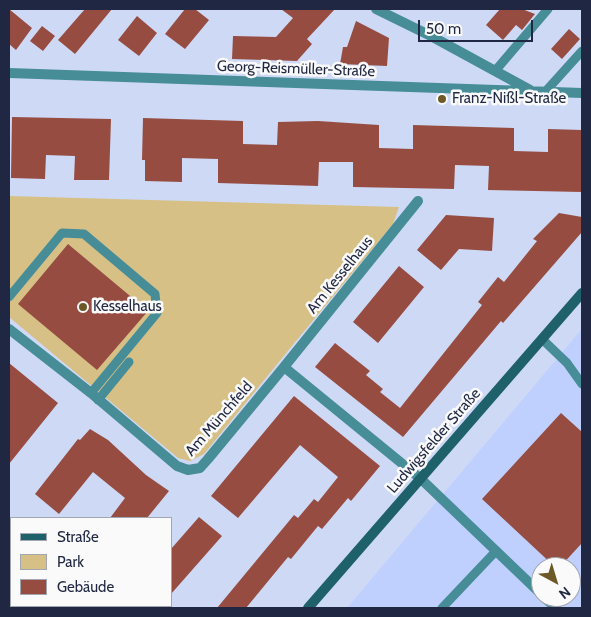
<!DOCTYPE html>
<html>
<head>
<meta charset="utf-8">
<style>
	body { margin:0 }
	#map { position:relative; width:591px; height:617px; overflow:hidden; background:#ced9f5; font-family:Cabin,sans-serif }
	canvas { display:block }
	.frame { position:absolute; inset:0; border:10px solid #1f2742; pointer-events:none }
	.legend { position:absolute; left:10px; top:517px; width:162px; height:90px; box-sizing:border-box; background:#fafafa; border:1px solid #a2a6b0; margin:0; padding:6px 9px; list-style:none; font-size:15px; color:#1f2742 }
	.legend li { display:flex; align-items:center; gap:10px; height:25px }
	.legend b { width:25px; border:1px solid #a2a6b0 }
	.north { position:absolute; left:531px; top:557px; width:50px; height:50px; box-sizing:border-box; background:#fafafa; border:1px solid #a2a6b0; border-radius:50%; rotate:141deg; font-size:14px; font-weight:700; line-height:20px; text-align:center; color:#1f2742 }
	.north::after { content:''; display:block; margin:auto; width:18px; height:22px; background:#6c5927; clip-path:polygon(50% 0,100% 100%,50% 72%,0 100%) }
	.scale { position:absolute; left:418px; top:20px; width:115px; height:22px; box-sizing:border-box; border:2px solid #1f2742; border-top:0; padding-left:6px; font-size:15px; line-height:18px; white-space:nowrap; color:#1f2742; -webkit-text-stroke:4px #fafafa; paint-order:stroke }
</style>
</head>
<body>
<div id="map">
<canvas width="591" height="617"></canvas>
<div class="frame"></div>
<ul class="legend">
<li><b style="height:6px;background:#1f616b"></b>Straße</li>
<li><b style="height:14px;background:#d7c086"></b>Park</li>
<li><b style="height:14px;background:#964c41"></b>Gebäude</li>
</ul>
<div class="north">N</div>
<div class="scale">50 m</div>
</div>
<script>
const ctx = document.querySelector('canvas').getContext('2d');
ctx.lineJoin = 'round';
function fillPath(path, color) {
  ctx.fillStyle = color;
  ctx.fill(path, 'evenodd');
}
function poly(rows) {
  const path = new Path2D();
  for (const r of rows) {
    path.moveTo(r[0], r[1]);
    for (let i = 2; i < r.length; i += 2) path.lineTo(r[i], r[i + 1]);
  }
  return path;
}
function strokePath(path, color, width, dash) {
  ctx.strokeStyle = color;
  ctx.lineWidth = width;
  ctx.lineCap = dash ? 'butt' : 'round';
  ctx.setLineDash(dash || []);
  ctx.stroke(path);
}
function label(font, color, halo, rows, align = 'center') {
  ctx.font = font + ' Cabin,sans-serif';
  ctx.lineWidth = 5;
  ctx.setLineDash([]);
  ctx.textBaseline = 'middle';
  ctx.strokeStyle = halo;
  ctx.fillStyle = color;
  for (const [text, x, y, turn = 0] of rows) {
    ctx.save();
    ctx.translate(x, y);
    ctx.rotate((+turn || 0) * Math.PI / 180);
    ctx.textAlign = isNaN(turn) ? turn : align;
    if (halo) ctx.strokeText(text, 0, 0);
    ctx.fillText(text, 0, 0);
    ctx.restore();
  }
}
fillPath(poly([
	[582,329,582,608,347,608],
	[541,567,571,567,571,597,541,597]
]), '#bfd0fe');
fillPath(poly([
	[9,196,399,207,393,224,296,341,204,454,190,461,178,458,9,317]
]), '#d7c086');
fillPath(poly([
	[9,9,32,28,16,50,9,44],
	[85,9,112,9,75,54,58,40],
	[185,9,195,9,209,20,185,49,165,34],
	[281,9,335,9,307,39,312,44,297,61,232,59,233,36,276,37,293,18],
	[500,9,522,9,535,14,522,30,516,25,503,40,486,25],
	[137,16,157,33,139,56,118,40],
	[356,21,389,38,387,66,340,64,343,47,347,47],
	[42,26,55,36,43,51,30,41],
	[569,29,580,39,562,59,551,49],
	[12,117,111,119,109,180,74,180,75,156,46,155,45,179,11,178],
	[143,118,243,121,243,144,277,145,278,122,318,121,379,125,379,148,413,149,413,125,514,128,514,151,548,152,548,129,582,130,582,192,488,190,489,166,455,165,454,189,353,187,353,162,319,162,318,186,218,183,218,159,182,158,182,182,145,181,145,160,142,160],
	[559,213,582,217,582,232,503,323,501,321,403,437,315,367,335,343,370,371,366,375,383,389,380,392,400,408,482,305,478,302,498,277,504,282,537,241,533,239],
	[446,215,494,218,492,251,459,249,441,270,417,250],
	[68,244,148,311,97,370,18,304],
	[399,266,424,287,378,343,353,322],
	[9,363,58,403,9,464],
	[294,396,380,466,351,501,348,498,322,529,318,526,291,559,288,557,246,608,217,608,294,515,298,518,314,499,318,502,338,477,300,445,238,518,211,496],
	[561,413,582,432,582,543,560,567,555,567,482,499],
	[90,429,108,440,146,475,169,491,147,518,110,518,125,498,93,472,59,514,35,494,78,439,80,440],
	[199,517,222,536,171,594,171,549]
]), '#964c41');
strokePath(poly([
	[495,71,548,9],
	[545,92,582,51],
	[9,297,62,233,84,234,155,294,157,313,91,393],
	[542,339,567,363,582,384],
	[98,400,129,362],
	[442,608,496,551]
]), '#468d98', 9);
strokePath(poly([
	[376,9,431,36,530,90],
	[9,73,582,93],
	[9,329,91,393,177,466,188,470,200,468,208,459,284,367,421,479,541,594],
	[284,367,418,201],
	[544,597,556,608]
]), '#468d98', 10);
strokePath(poly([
	[308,608,582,293]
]), '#1f616b', 10);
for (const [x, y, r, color] of [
	[442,99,5,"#6c5927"],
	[83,307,5,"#6c5927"]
]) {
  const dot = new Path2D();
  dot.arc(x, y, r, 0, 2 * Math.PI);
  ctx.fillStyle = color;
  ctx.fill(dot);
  strokePath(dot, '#fafafa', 2);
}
label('15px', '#1f2742', '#fafafa', [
	["Georg-Reismüller-Straße",296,69,2],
	["Am Kesselhaus",340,275,-51],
	["Am Münchfeld",219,419,-49],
	["Ludwigsfelder Straße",434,441,-49]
]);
label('15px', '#1f2742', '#fafafa', [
	["Franz-Nißl-Straße",452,99],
	["Kesselhaus",93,307]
], 'left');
</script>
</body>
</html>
